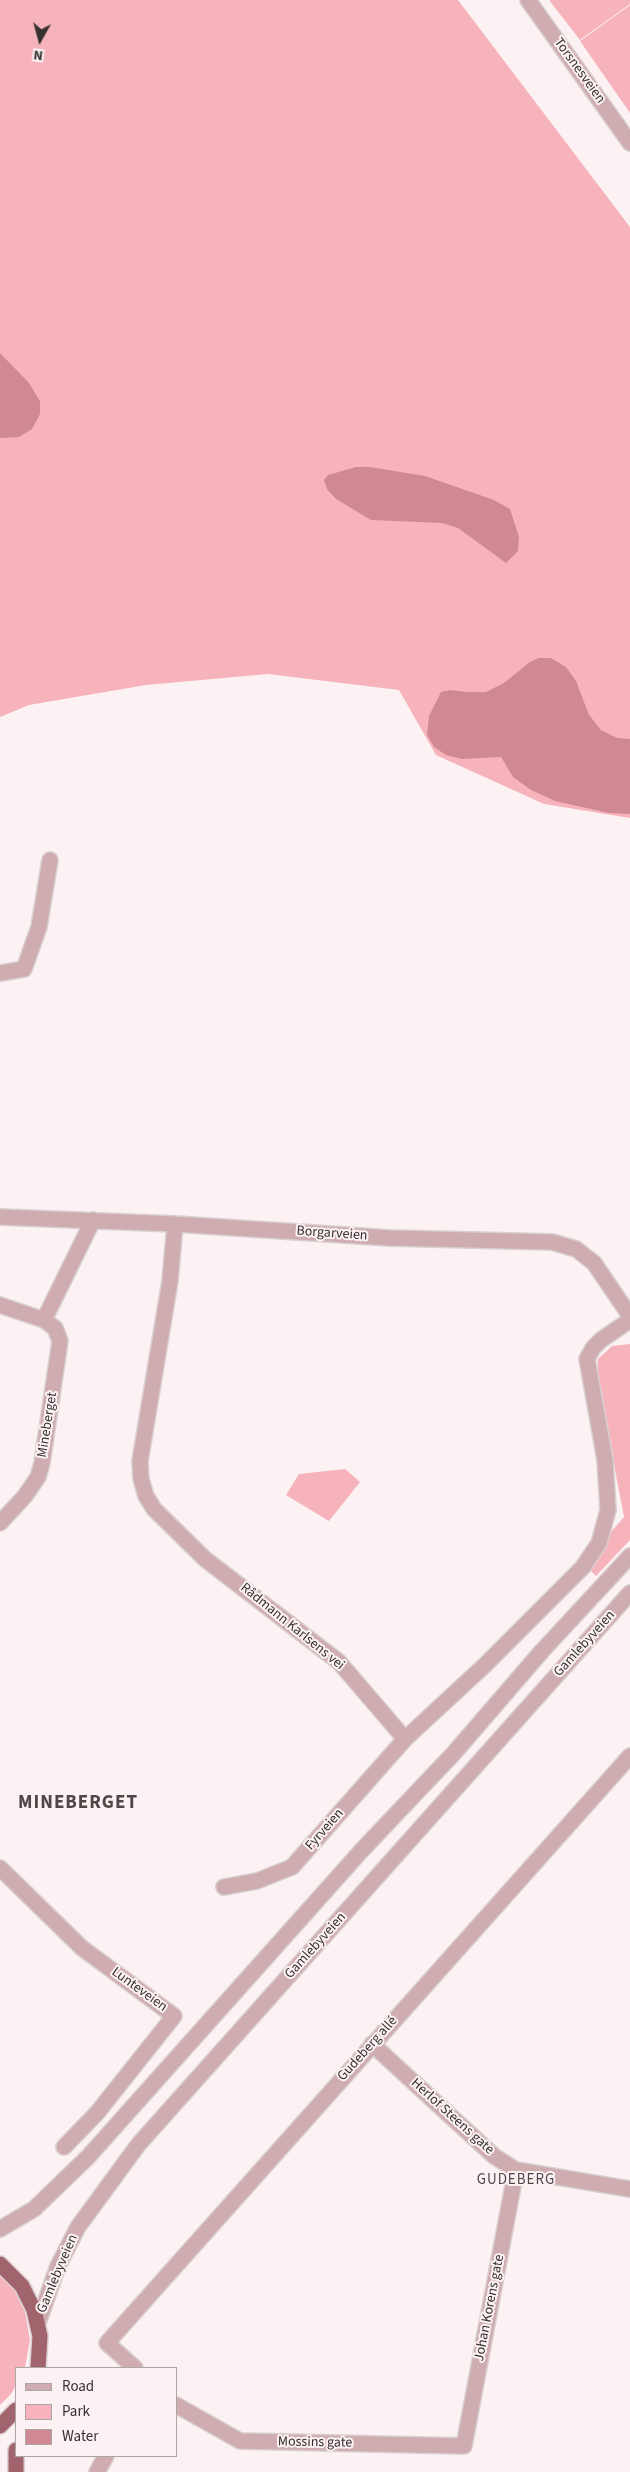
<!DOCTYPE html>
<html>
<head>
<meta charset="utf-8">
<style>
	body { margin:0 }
	#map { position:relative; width:630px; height:2472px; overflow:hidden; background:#fdf2f3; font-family:"Source Sans 3",sans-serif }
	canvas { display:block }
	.legend { position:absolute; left:15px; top:2367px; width:162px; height:90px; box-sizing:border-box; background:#fdf2f3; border:1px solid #ada5a5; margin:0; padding:6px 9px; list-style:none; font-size:15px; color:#353131 }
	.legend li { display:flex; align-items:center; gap:10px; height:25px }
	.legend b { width:25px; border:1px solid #ada5a5 }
	.north { position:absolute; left:15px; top:15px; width:50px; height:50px; -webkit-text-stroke:4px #fdf2f3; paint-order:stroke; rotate:187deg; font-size:14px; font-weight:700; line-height:20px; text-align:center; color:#353131 }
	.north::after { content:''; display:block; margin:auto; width:18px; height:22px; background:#353131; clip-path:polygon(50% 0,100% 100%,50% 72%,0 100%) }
</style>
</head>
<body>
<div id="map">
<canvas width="630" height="2472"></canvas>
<ul class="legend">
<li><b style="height:6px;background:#ceacb0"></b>Road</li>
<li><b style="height:14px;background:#f7b3bb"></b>Park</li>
<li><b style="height:14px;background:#d08993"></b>Water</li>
</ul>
<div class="north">N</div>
</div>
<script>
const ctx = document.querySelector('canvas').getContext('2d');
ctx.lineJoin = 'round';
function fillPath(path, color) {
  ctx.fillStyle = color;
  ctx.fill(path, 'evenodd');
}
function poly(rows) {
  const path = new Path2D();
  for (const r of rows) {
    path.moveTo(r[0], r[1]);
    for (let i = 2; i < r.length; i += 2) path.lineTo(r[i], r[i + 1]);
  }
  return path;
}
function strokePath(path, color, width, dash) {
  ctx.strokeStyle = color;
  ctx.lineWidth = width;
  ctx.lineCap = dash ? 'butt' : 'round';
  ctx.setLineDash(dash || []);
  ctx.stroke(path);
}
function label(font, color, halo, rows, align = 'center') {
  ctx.font = font + ' "Source Sans 3",sans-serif';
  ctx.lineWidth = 4;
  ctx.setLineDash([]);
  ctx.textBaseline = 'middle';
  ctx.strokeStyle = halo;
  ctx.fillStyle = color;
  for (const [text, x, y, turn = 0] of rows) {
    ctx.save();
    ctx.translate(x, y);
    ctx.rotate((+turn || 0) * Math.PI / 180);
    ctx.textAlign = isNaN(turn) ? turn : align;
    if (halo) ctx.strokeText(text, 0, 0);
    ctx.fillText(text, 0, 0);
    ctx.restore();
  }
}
fillPath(poly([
	[0,0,458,0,630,227,630,818,544,804,436,755,399,690,268,674,146,685,29,705,0,717],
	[549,0,630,0,630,4,580,40],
	[630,5,630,113,580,41],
	[630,1344,630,1540,596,1576,587,1567,597,1548,624,1517,597,1376,598,1359,612,1346],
	[345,1469,360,1482,329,1521,286,1495,299,1474],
	[0,2275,12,2286,25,2312,30,2340,25,2368,16,2368,16,2385,11,2394,0,2405]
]), '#f7b3bb');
fillPath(poly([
	[0,353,29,383,40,401,40,414,32,429,19,437,0,438],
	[356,467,370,467,425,476,494,500,510,509,519,537,518,551,506,563,458,528,442,523,371,520,336,499,327,489,324,480,328,475],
	[539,658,551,658,566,667,576,681,589,715,601,730,617,738,630,739,630,814,609,813,555,801,531,790,513,777,501,757,462,759,446,755,434,747,427,735,429,716,441,692,450,690,467,692,486,692,504,683,530,662]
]), '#d08993');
const minor = poly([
	[0,973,24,969,39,927,50,860],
	[0,1217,175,1224,390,1238,552,1242,576,1249,594,1263,630,1316],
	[175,1224,170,1281,140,1461,141,1479,146,1496,154,1509,205,1559,339,1662,405,1739],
	[0,1305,44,1320,55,1328,60,1341,42,1463,38,1477,25,1496,0,1523],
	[44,1320,93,1220],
	[0,1868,82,1948,174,2016,97,2113,64,2147],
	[224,1887,257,1881,292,1867,405,1739,485,1665,583,1567,599,1543,608,1510,605,1460,587,1359,593,1348,601,1340,630,1320],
	[372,2044,494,2156,516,2170,630,2189],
	[135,2368,107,2343,630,1756],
	[176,2405,240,2441,464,2446,516,2170],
	[97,2472,106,2456]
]);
const tertiary = poly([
	[528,0,630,143],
	[0,2229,34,2209,88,2157,362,1850,454,1753,542,1651,630,1556],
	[38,2323,58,2266,78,2227,138,2145,630,1593]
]);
const trunk = poly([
	[0,2264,22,2286,34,2310,40,2336,38,2368],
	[0,2426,16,2410],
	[16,2472,16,2450]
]);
strokePath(minor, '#d9cfd0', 18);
strokePath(tertiary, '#d9cfd0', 18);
strokePath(trunk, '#d9cfd0', 18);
strokePath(minor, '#ceacb0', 15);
strokePath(tertiary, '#ceacb0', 15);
strokePath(trunk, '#a1636c', 15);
label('14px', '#353131', '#fdf2f3', [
	["Torsnesveien",579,71,54],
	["Borgarveien",332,1234,4],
	["Mineberget",48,1425,-81],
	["Rådmann Karlsens vei",292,1627,39],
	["Gamlebyveien",585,1644,-48],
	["Fyrveien",325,1830,-49],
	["Gamlebyveien",316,1946,-48],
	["Lunteveien",139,1990,36],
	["Gudeberg allé",368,2049,-48],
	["Herlof Steens gate",452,2117,42],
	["Gamlebyveien",58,2274,-67],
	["Johan Korens gate",490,2308,-79],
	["Mossins gate",315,2443,1]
]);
ctx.letterSpacing = '1px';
label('15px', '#4f4647', '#fdf2f3', [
	["GUDEBERG",516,2181]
]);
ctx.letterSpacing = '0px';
ctx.letterSpacing = '1px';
label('bold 19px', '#4f4647', '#fdf2f3', [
	["MINEBERGET",78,1804]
]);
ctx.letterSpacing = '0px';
</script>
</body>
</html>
